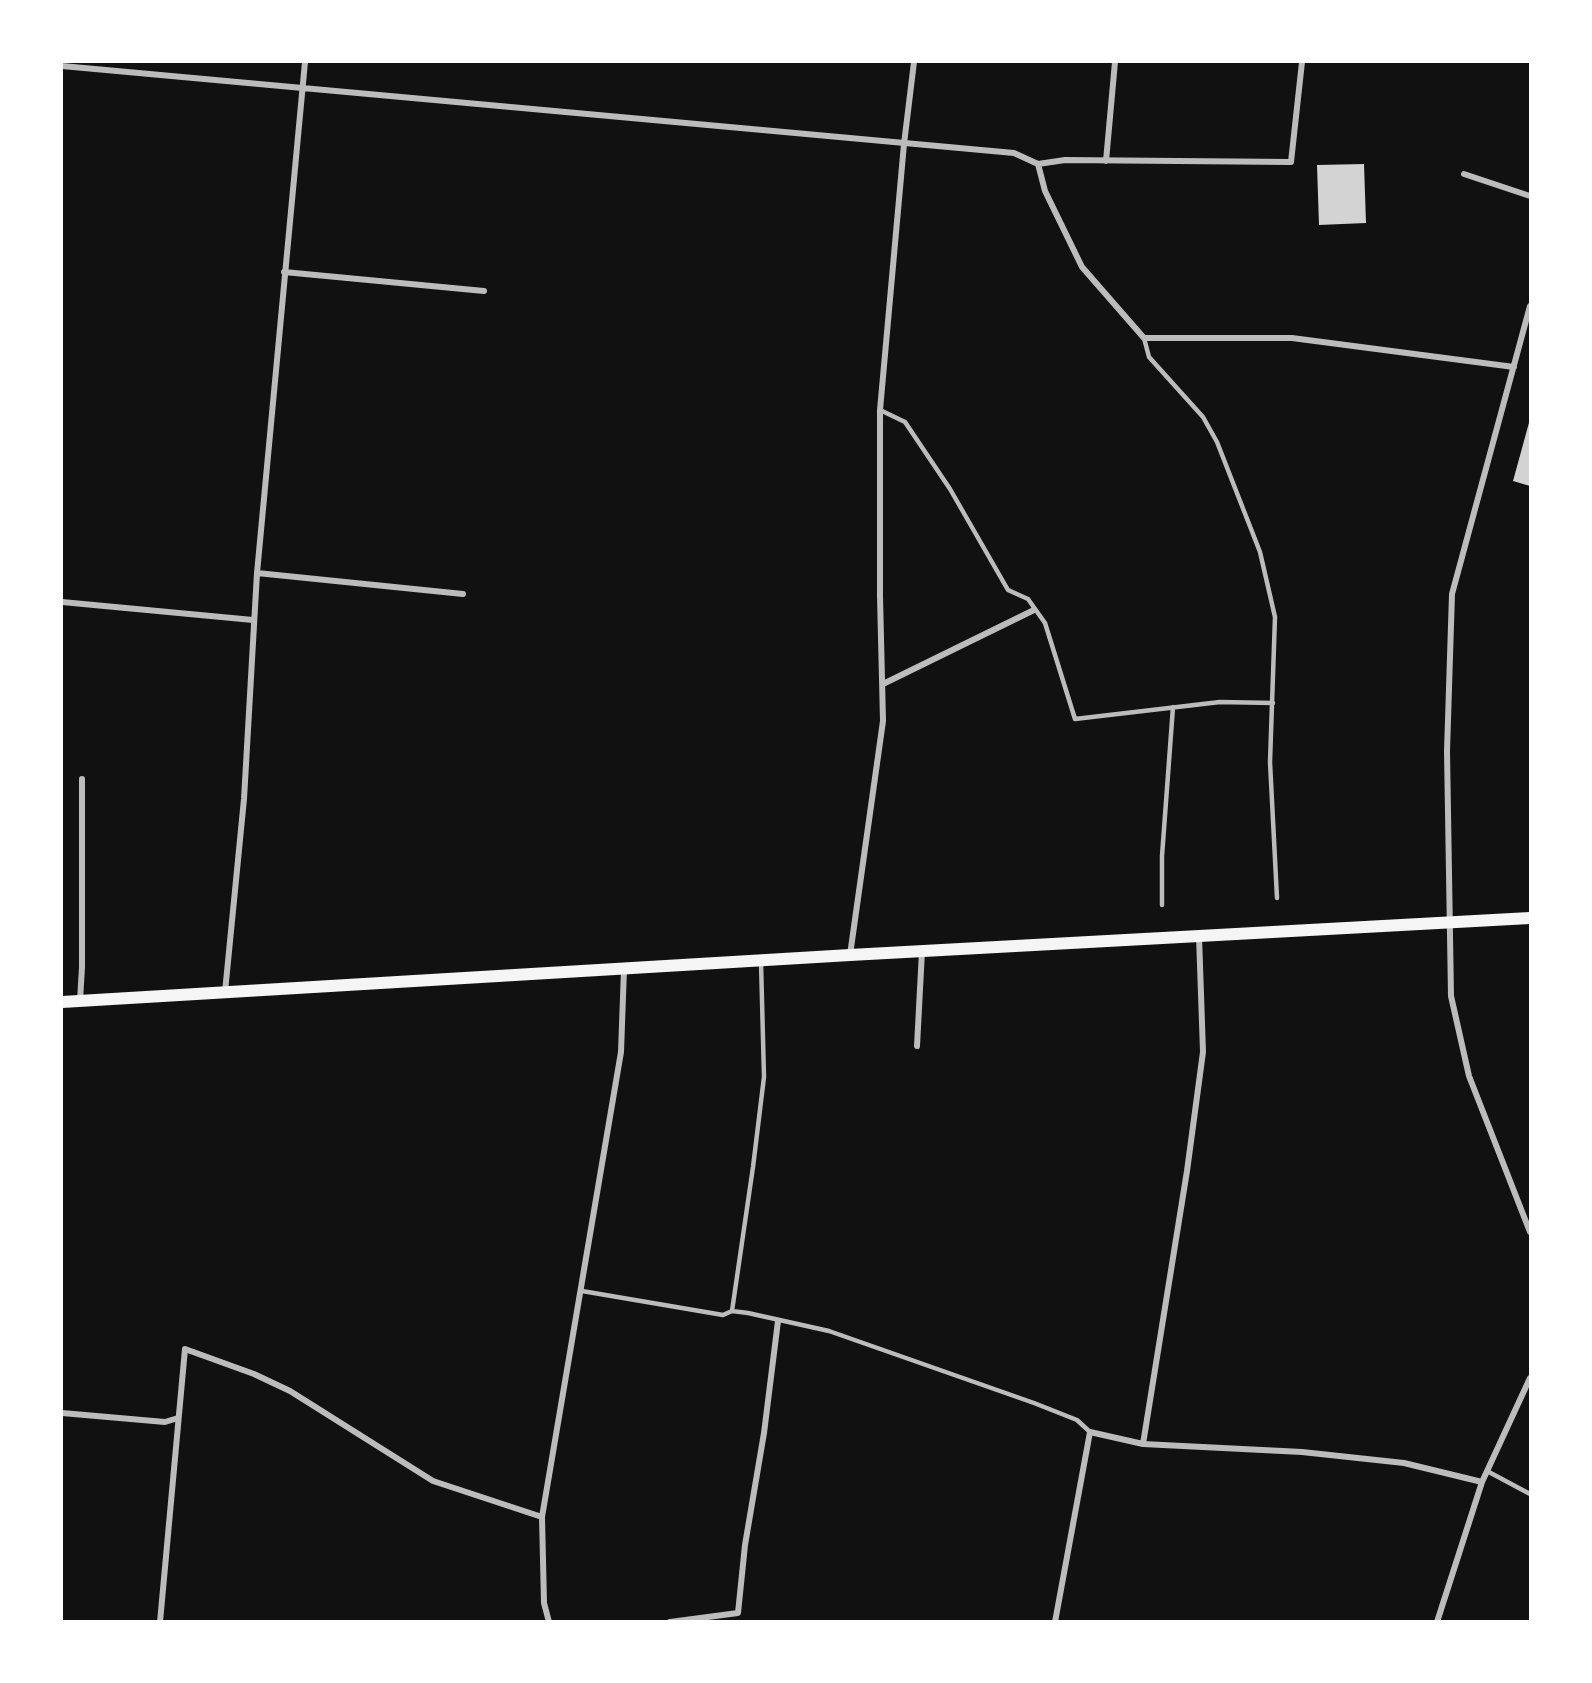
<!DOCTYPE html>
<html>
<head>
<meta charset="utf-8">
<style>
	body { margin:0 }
	#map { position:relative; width:1592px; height:1683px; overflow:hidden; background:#111; font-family:"Asap Condensed",sans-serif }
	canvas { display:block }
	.frame { position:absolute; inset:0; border:63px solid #fff; pointer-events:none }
</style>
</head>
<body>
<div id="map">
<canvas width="1592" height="1683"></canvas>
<div class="frame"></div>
</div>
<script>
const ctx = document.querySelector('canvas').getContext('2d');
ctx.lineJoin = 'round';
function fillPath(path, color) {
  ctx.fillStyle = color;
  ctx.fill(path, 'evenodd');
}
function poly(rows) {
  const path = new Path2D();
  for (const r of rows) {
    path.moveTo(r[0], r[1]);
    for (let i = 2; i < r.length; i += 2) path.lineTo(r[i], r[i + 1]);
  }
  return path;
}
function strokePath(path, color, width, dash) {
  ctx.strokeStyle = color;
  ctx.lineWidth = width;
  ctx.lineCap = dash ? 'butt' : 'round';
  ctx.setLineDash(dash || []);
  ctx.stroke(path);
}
fillPath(poly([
	[1364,164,1366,223,1319,225,1317,165],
	[1530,419,1530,486,1513,481]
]), '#d3d3d3');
strokePath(poly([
	[1144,338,1149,357,1203,417,1217,442,1260,552,1275,617,1270,762,1277,898],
	[880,410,905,422,950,489,1008,590,1028,599,1045,623,1075,719,1220,702,1273,703],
	[1162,905,1162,856,1173,707],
	[582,1291,723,1315,732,1311,748,1313,829,1331,1034,1403,1077,1420,1090,1432],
	[732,1311,753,1167,764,1077,761,962],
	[1487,1471,1530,1494]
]), '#bcbcbc', 4.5);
strokePath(poly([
	[62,66,1014,153,1038,164,1065,160,1291,162,1302,62],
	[1106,161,1115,62],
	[1038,164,1045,191,1082,267,1144,338,1292,338,1514,367],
	[1464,174,1530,196],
	[284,272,484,291],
	[1530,306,1452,594,1447,751,1451,996,1469,1076,1530,1232],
	[257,573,463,594],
	[62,602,253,620],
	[883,684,1034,610],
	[850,955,883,721,880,596,880,410,904,144,914,62],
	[225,992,244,799,257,573,305,62],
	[80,1001,82,967,82,779],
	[917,1046,922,951],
	[62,1413,165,1422,178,1418],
	[1143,1444,1187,1171,1203,1052,1199,936],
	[160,1622,185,1349,254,1374,290,1391,433,1481,542,1517],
	[549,1622,544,1603,542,1517,621,1052,624,969],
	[670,1622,738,1613,745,1545,764,1433,778,1321],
	[1055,1622,1090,1432,1143,1444,1302,1452,1404,1463,1482,1482],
	[1437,1622,1482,1482,1530,1378]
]), '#bcbcbc', 6);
strokePath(poly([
	[62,1002,850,955,1530,918]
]), '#f5f5f5', 12);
</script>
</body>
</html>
